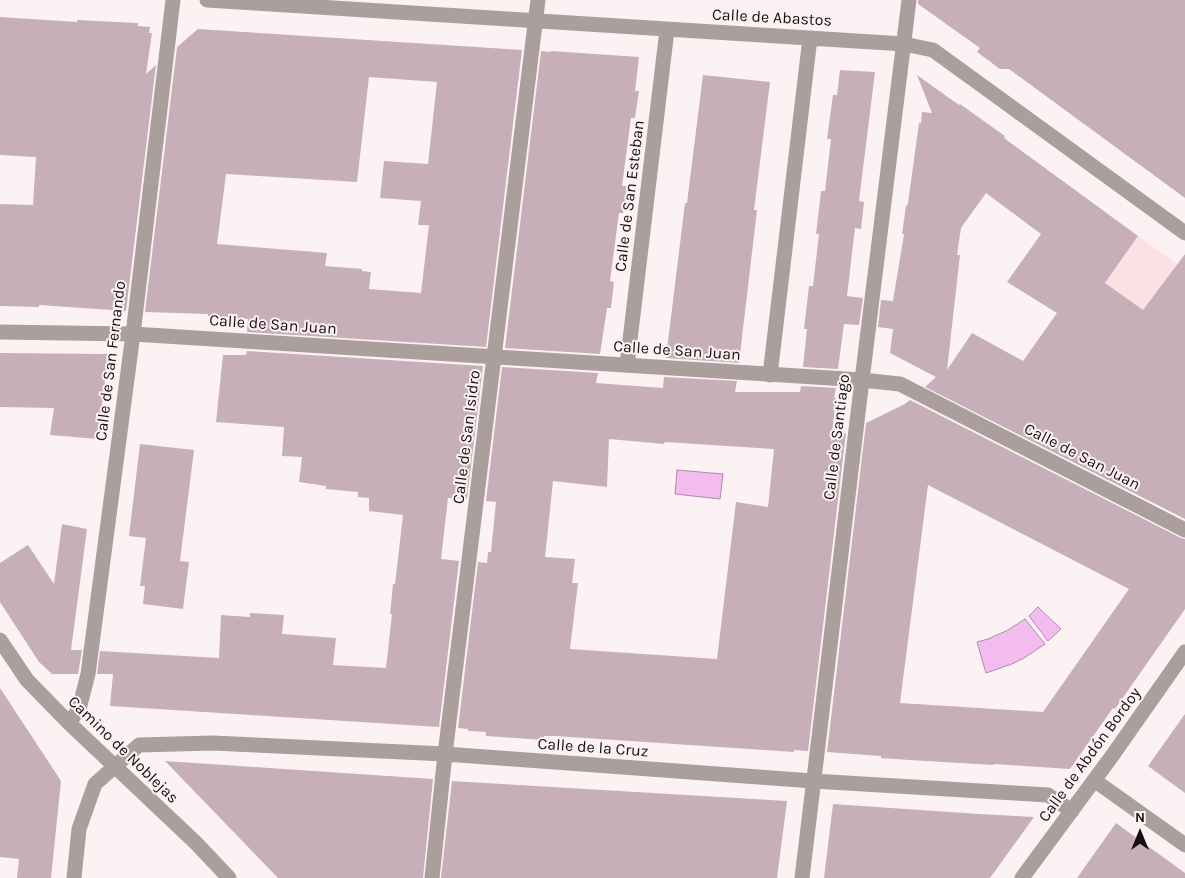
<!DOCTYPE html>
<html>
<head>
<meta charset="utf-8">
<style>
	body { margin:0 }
	#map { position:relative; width:1185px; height:878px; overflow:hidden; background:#fdf2f3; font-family:Karla,sans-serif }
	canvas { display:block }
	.north { position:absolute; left:1115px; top:808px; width:50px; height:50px; -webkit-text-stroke:4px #fdf2f3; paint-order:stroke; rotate:0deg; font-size:14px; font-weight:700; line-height:20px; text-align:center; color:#191011 }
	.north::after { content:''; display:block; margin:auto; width:18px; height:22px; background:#191011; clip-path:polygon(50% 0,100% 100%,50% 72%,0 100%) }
</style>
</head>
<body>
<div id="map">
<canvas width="1185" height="878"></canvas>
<div class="north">N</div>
</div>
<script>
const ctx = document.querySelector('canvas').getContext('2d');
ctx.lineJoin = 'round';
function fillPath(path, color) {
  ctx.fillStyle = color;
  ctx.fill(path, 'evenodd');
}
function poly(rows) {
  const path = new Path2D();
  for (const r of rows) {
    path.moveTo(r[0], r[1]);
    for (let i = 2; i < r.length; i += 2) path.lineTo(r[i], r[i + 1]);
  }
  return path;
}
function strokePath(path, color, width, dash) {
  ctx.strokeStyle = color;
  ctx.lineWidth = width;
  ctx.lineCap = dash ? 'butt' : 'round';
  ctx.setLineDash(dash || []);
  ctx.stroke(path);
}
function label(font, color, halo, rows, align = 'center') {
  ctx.font = font + ' Karla,sans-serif';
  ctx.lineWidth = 4;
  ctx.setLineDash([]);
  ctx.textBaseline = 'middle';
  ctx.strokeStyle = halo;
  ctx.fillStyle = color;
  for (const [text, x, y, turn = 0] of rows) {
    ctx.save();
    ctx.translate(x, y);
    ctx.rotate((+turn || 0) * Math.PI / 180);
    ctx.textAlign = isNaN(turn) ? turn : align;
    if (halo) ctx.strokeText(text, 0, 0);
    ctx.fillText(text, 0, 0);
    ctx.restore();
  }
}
fillPath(poly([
	[1138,236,1185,270,1133,361,1092,303]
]), '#fde0e3');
const water = poly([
	[677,470,723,474,720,499,675,494,677,470],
	[1038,607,1061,629,1048,641,1029,616,1038,607],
	[1025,619,1045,644,1024,658,1012,664,986,673,977,642,988,639,1008,630,1025,619]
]);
fillPath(water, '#f2bcef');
strokePath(water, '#b188ac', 1);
fillPath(poly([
	[918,0,1185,0,1185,198,1009,69,1000,69,977,52,980,48,918,4],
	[0,17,77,22,77,20,138,23,138,26,150,27,149,33,152,33,146,74,156,65,126,311,39,305,39,307,0,306,0,204,33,205,36,157,0,155],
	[198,29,522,50,486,347,247,332,248,319,208,316,208,314,145,312,177,47],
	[369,77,437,82,428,164,384,161,380,198,421,201,418,225,429,225,421,293,369,289,371,272,362,271,362,269,325,266,327,253,217,244,226,174,357,182],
	[541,51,550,52,551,51,639,57,635,91,639,91,635,118,631,118,622,186,627,186,623,213,619,213,610,281,614,282,611,308,607,308,600,354,505,348],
	[840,70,875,72,859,201,864,202,861,229,855,228,847,296,863,298,859,325,844,324,838,369,803,367,807,329,804,329,809,286,813,286,819,234,816,234,821,191,825,191,831,139,827,139,833,95,837,95],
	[703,75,770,82,754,210,757,210,739,363,666,358,685,203,687,203],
	[917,75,959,105,960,104,995,129,1005,136,1004,138,1138,236,1105,283,1143,310,1185,254,1185,519,925,387,936,377,890,353,893,329,878,327,881,300,893,301,904,234,902,234,906,206,907,206,908,203,919,123,921,123,922,112,932,113],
	[986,193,1041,234,1007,282,1057,313,1023,361,972,333,947,370,960,255,957,255,961,228],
	[247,351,483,366,467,499,448,498,441,559,459,561,439,727,110,706,113,674,97,674,100,651,219,658,221,615,250,617,250,613,284,615,282,634,336,638,333,665,386,668,392,614,390,614,393,584,395,584,403,515,369,511,369,498,358,497,358,492,326,489,326,486,299,482,302,457,282,456,284,427,216,422,223,355,246,355],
	[0,353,108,354,98,439,50,435,54,408,0,407],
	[502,367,598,373,596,383,663,388,664,377,737,381,735,392,800,392,801,386,836,388,834,398,836,398,831,441,846,433,808,751,794,750,794,752,555,736,544,736,544,740,486,736,486,732,468,731,468,729,458,728,478,562,487,563,488,552,491,552,496,502,486,501],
	[609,439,664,444,665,442,774,449,768,507,736,502,717,659,570,649,578,583,572,583,575,559,545,557,553,481,607,487],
	[910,400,1181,538,1185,539,1185,609,1115,709,1113,708,1070,769,994,764,994,765,909,760,881,758,881,756,827,752,866,423,905,404],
	[928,485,1129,589,1043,712,900,703],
	[140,444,194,450,180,561,189,562,183,609,143,604,145,586,140,586,146,538,129,536],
	[62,524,87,529,71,650,82,650,78,674,52,674,39,662,0,602,0,563,28,545,54,584],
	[0,688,61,781,51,878,17,878,19,859,0,857],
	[1185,714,1185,793,1148,766],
	[165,761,433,779,423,878,278,878],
	[452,781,787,801,777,878,441,878],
	[833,804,979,814,1034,817,990,878,824,878],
	[1116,823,1185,873,1185,878,1077,878]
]), '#c6afb9');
strokePath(poly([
	[207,0,904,44,933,50,1185,233],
	[0,332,133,334,862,380,900,384,1185,530],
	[627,365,667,30],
	[770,375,810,38],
	[0,640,27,680,69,723,196,843,229,878],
	[69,723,79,709,88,674,133,334,173,0],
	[1094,780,1185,845],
	[74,878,79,829,95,784,139,745,213,743,445,754,813,781,1048,795,1072,811],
	[432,878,445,754,538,0],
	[802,878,862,380,909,0],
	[1022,878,1112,756,1185,652]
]), '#ab9f9d', 15);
label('16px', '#191011', '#fdf2f3', [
	["Calle de Abastos",772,18,3],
	["Calle de San Esteban",630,196,-83],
	["Calle de San Juan",273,325,4],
	["Calle de San Juan",677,351,4],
	["Calle de San Fernando",111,361,-83],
	["Calle de San Isidro",467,437,-83],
	["Calle de Santiago",837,437,-83],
	["Calle de San Juan",1082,457,27],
	["Calle de la Cruz",593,748,4],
	["Camino de Noblejas",123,750,44],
	["Calle de Abdón Bordoy",1090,755,-54]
]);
</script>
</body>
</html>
